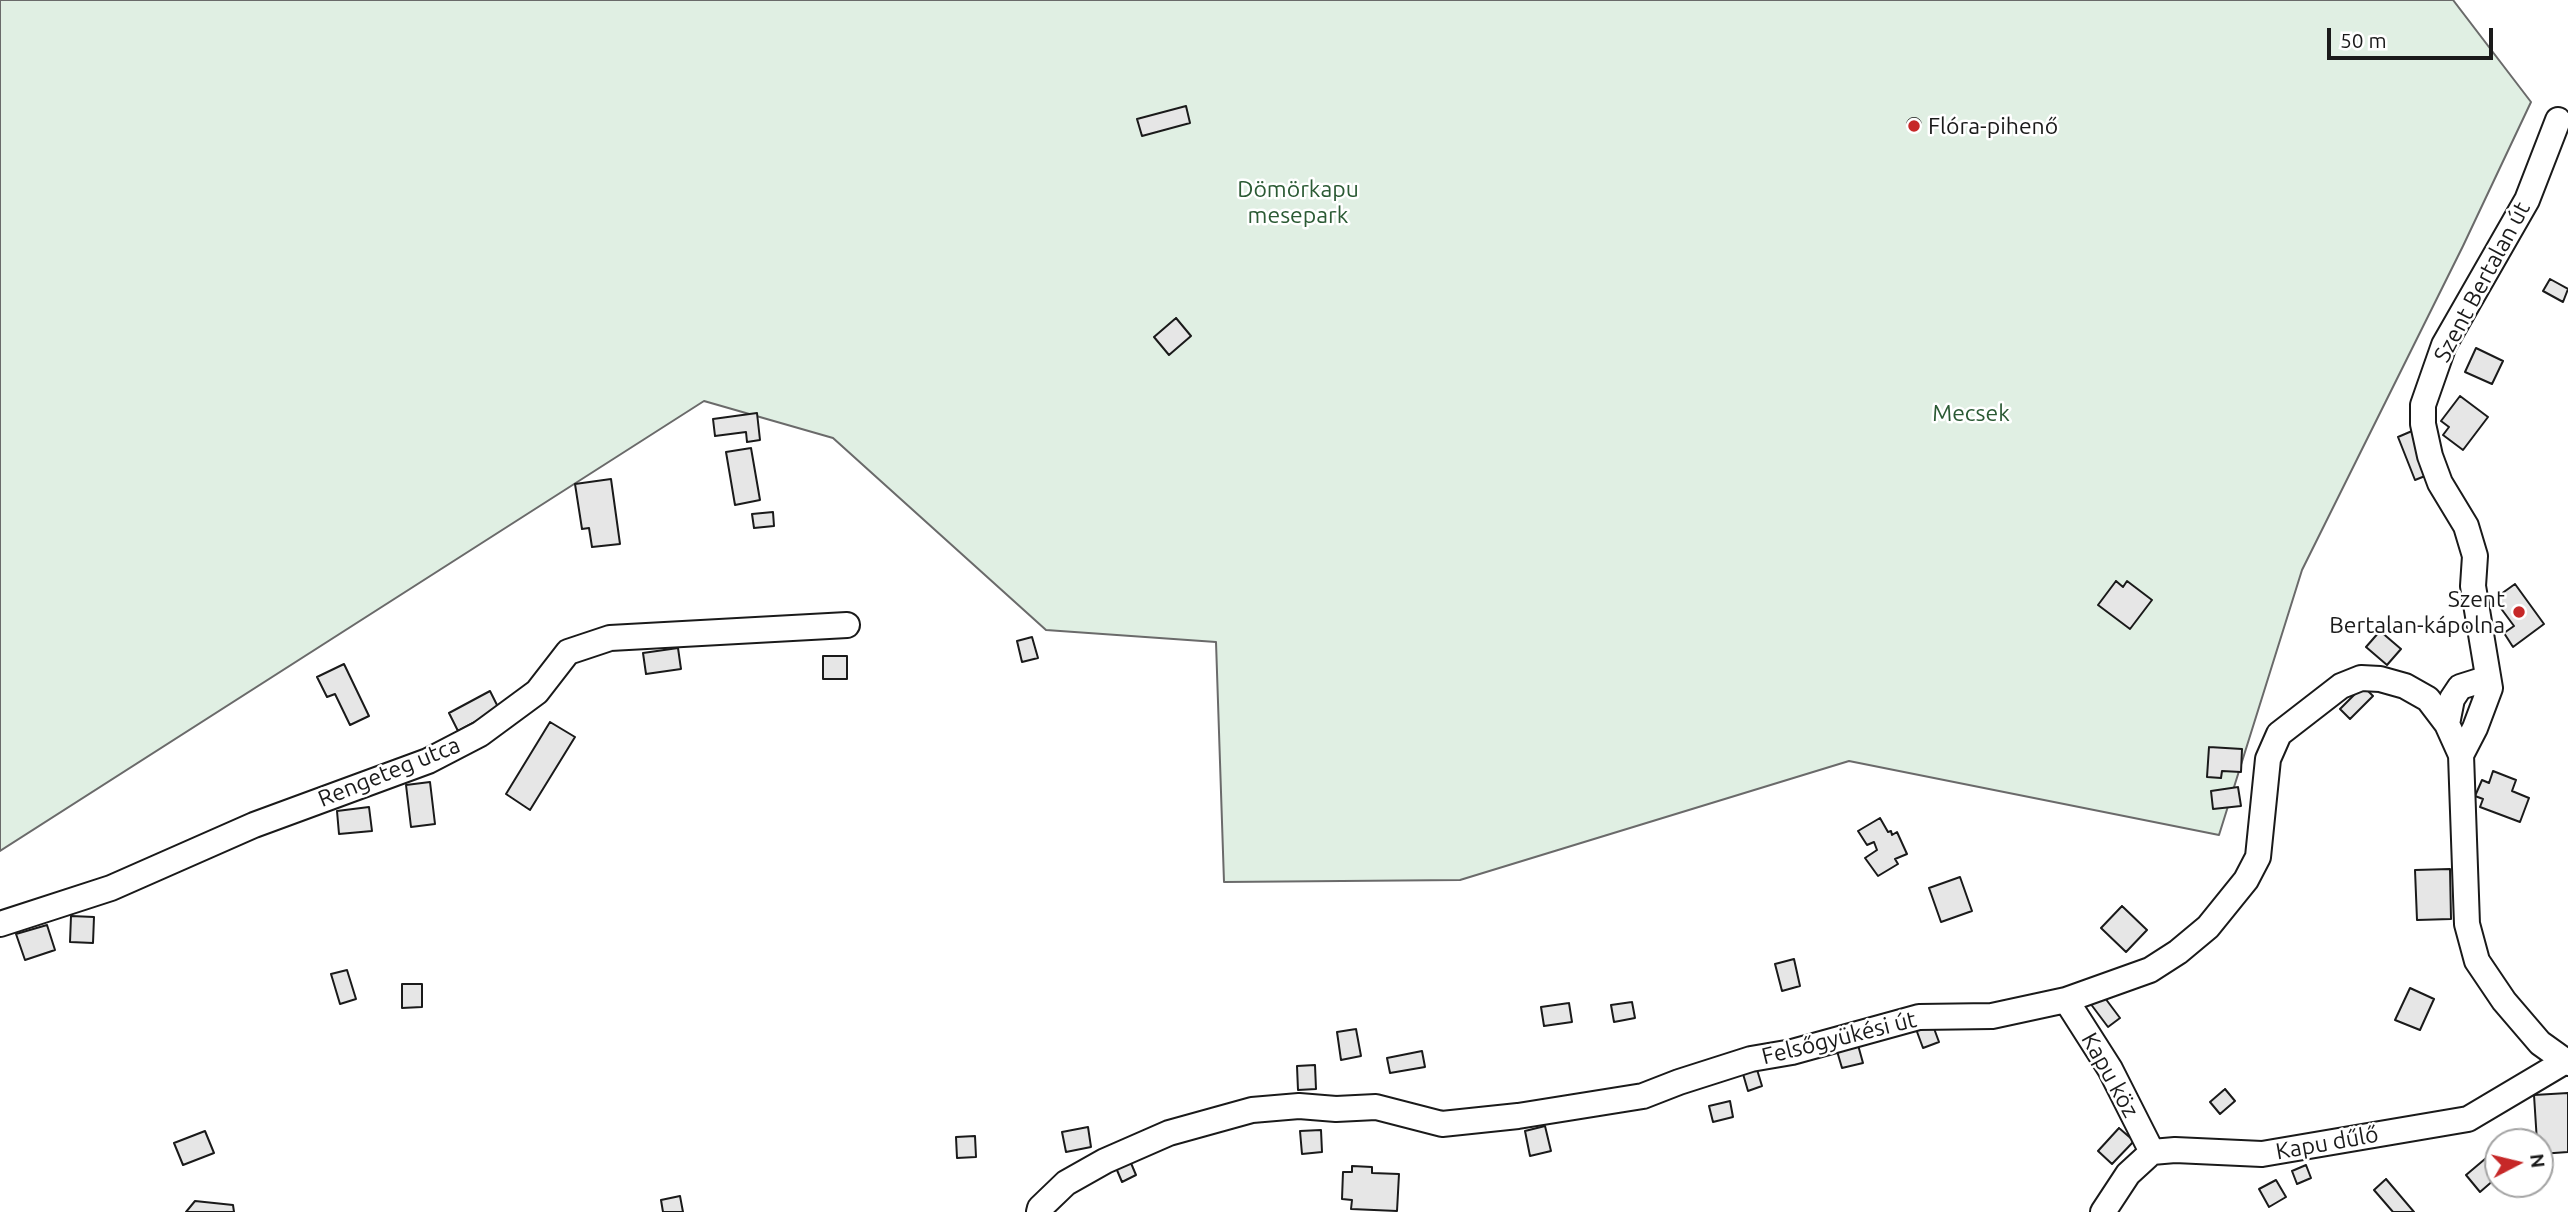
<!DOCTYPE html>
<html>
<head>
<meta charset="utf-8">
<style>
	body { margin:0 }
	#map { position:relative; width:2568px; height:1212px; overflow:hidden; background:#fff; font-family:Ubuntu,sans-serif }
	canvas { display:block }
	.north { position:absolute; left:2484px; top:1128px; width:70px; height:70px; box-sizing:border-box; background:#fff; border:2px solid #a3a3a3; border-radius:50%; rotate:83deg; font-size:19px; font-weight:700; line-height:28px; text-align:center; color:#1a1a1a }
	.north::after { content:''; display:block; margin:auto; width:24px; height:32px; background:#c62828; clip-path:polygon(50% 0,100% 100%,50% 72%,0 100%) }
	.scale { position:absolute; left:2327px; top:28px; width:166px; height:32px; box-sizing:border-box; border:4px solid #1a1a1a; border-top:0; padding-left:9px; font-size:21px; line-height:24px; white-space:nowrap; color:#1a1a1a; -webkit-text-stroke:5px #fff; paint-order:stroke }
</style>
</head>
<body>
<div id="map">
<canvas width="2568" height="1212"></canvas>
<div class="north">N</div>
<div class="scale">50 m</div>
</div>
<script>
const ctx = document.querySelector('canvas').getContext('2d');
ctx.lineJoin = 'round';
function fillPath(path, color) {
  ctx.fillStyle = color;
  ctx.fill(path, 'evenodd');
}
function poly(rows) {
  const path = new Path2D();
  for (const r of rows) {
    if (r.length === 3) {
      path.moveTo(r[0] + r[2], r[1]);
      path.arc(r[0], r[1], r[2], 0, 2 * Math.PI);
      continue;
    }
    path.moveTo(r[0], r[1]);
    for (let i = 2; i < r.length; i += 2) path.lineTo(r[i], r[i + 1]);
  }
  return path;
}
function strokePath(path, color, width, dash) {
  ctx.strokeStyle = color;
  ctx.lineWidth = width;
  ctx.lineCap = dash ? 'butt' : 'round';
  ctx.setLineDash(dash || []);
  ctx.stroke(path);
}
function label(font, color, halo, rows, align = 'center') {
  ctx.font = font + ' Ubuntu,sans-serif';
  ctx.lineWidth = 5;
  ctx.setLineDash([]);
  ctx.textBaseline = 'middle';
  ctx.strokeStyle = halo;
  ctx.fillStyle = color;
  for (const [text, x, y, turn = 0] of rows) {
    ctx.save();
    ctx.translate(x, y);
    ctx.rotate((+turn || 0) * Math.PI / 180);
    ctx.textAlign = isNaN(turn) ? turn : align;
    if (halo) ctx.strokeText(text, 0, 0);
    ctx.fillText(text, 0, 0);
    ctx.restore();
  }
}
const green = poly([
	[0,0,2453,0,2531,102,2463,246,2302,570,2219,835,1849,761,1460,880,1224,882,1216,642,1046,630,833,438,704,401,0,851,0,0]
]);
fillPath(green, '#e0efe3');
strokePath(green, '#6a6a6a', 2);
const building = poly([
	[1186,106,1190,123,1142,136,1137,119,1186,106],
	[1914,125,7],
	[2550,279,2568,289,2563,302,2543,291,2550,279],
	[1176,318,1191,336,1169,355,1154,337,1176,318],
	[2476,348,2503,361,2492,384,2465,372,2476,348],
	[2460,396,2488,417,2463,450,2443,435,2449,427,2441,421,2460,396],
	[757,413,760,440,747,442,746,432,715,436,713,419,757,413],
	[2412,431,2430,474,2415,480,2398,437,2412,431],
	[751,448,760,500,735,505,726,452,751,448],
	[611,479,620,544,592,547,589,528,582,529,575,484,611,479],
	[773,512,774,526,754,528,752,514,773,512],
	[2116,581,2123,587,2127,581,2152,600,2130,629,2098,605,2116,581],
	[2515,584,2544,624,2513,647,2504,633,2514,626,2494,599,2515,584],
	[2380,631,2401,649,2387,665,2366,647,2380,631],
	[1032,637,1038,658,1022,662,1017,641,1032,637],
	[678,648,681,669,646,674,643,653,678,648],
	[823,656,847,656,847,679,823,679,823,656],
	[344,664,369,716,350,725,335,694,327,697,317,677,344,664],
	[2363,686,2373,696,2350,719,2340,709,2363,686],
	[490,691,499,709,458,731,449,713,490,691],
	[550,722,575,737,530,810,506,794,550,722],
	[2209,747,2242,749,2241,772,2222,771,2221,778,2207,777,2209,747],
	[2493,771,2516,780,2512,791,2529,798,2520,822,2480,807,2483,799,2475,796,2482,780,2489,783,2493,771],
	[430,782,435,824,411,827,406,785,430,782],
	[2238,787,2241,806,2213,809,2211,791,2238,787],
	[369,807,372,831,339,834,337,811,369,807],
	[1880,818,1888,832,1891,831,1892,835,1897,832,1907,854,1895,859,1898,864,1878,876,1865,858,1877,850,1874,842,1867,845,1858,831,1880,818],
	[2450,869,2451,919,2417,920,2415,870,2450,869],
	[1960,877,1972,911,1941,922,1929,888,1960,877],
	[2122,906,2147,930,2126,952,2101,928,2122,906],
	[71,916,94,917,93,943,70,942,71,916],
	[47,925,55,950,25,960,16,934,47,925],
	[1794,959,1800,986,1782,991,1775,964,1794,959],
	[347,970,356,999,340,1004,331,974,347,970],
	[402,984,422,984,422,1007,402,1008,402,984],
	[2410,988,2434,999,2420,1030,2395,1020,2410,988],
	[2102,994,2120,1018,2108,1027,2090,1003,2102,994],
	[1632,1002,1635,1018,1614,1022,1611,1005,1632,1002],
	[1569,1003,1572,1022,1544,1026,1541,1007,1569,1003],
	[1932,1023,1939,1042,1923,1048,1916,1029,1932,1023],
	[1356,1029,1361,1056,1341,1060,1337,1032,1356,1029],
	[1858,1045,1863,1063,1842,1068,1837,1051,1858,1045],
	[1422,1051,1425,1067,1390,1073,1387,1058,1422,1051],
	[1755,1063,1762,1086,1748,1091,1741,1067,1755,1063],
	[1315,1065,1316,1089,1298,1090,1297,1066,1315,1065],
	[2225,1089,2235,1101,2220,1114,2210,1102,2225,1089],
	[2568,1093,2568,1152,2540,1154,2540,1142,2537,1142,2534,1095,2568,1093],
	[1730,1101,1733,1117,1713,1122,1709,1106,1730,1101],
	[1545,1126,1551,1151,1530,1156,1525,1131,1545,1126],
	[1088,1127,1091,1147,1066,1152,1062,1132,1088,1127],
	[2119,1128,2134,1141,2112,1164,2098,1151,2119,1128],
	[1321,1130,1322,1152,1302,1154,1300,1131,1321,1130],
	[205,1131,214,1153,183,1165,174,1143,205,1131],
	[975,1136,976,1157,957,1158,956,1137,975,1136],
	[2498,1148,2498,1182,2495,1179,2480,1192,2466,1175,2498,1148],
	[1128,1156,1136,1175,1122,1182,1114,1163,1128,1156],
	[2306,1165,2311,1178,2297,1184,2292,1171,2306,1165],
	[1352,1166,1372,1167,1372,1173,1399,1174,1397,1211,1351,1209,1352,1200,1342,1199,1343,1172,1352,1172,1352,1166],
	[2386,1179,2414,1212,2393,1212,2374,1190,2386,1179],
	[2276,1180,2286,1197,2269,1207,2259,1189,2276,1180],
	[680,1196,683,1212,663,1212,661,1200,680,1196],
	[195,1201,233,1205,234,1212,186,1212,195,1201]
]);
fillPath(building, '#e6e6e6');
strokePath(building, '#1a1a1a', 2);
const minor = poly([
	[2558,120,2527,200,2444,345,2423,405,2423,424,2430,456,2440,483,2466,526,2475,556,2473,586,2490,688,2475,728,2461,755,2467,924,2477,961,2504,1001,2540,1043,2568,1063],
	[2447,724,2452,699,2460,687,2479,681,2490,688],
	[0,924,111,888,254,825,428,761,480,734,537,692,568,652,610,638,847,625],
	[2066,1000,2110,1069,2152,1152],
	[1039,1212,1040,1208,1066,1183,1105,1161,1169,1133,1252,1110,1299,1106,1336,1109,1376,1107,1442,1124,1518,1116,1643,1096,1679,1082,1751,1059,1792,1052,1919,1017,1992,1016,2066,1000,2150,970,2178,952,2208,927,2246,880,2258,857,2268,759,2279,734,2341,686,2361,678,2380,679,2405,686,2428,699,2447,724,2461,755],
	[2103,1212,2128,1174,2152,1152,2175,1150,2262,1154,2468,1119,2564,1062]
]);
strokePath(minor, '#1a1a1a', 28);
strokePath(minor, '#fff', 24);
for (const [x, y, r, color] of [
	[1914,126,7,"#c62828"],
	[2519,612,7,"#c62828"]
]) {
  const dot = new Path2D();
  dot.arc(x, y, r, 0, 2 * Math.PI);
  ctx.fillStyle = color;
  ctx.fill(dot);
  strokePath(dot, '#fff', 2.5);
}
label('23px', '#1a1a1a', '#fff', [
	["Flóra-pihenő",1928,126],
	["Szent",2505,599,"right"],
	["Bertalan-kápolna",2505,625,"right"]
], 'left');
label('23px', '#2b5a34', '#fff', [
	["Dömörkapu",1298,189],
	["mesepark",1298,215],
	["Mecsek",1971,413]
]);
label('23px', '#1a1a1a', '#fff', [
	["Szent Bertalan út",2482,282,-62],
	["Rengeteg utca",389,772,-22],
	["Felsőgyükési út",1839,1038,-14],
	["Kapu köz",2110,1075,61],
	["Kapu dűlő",2327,1143,-10]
]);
</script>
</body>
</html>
